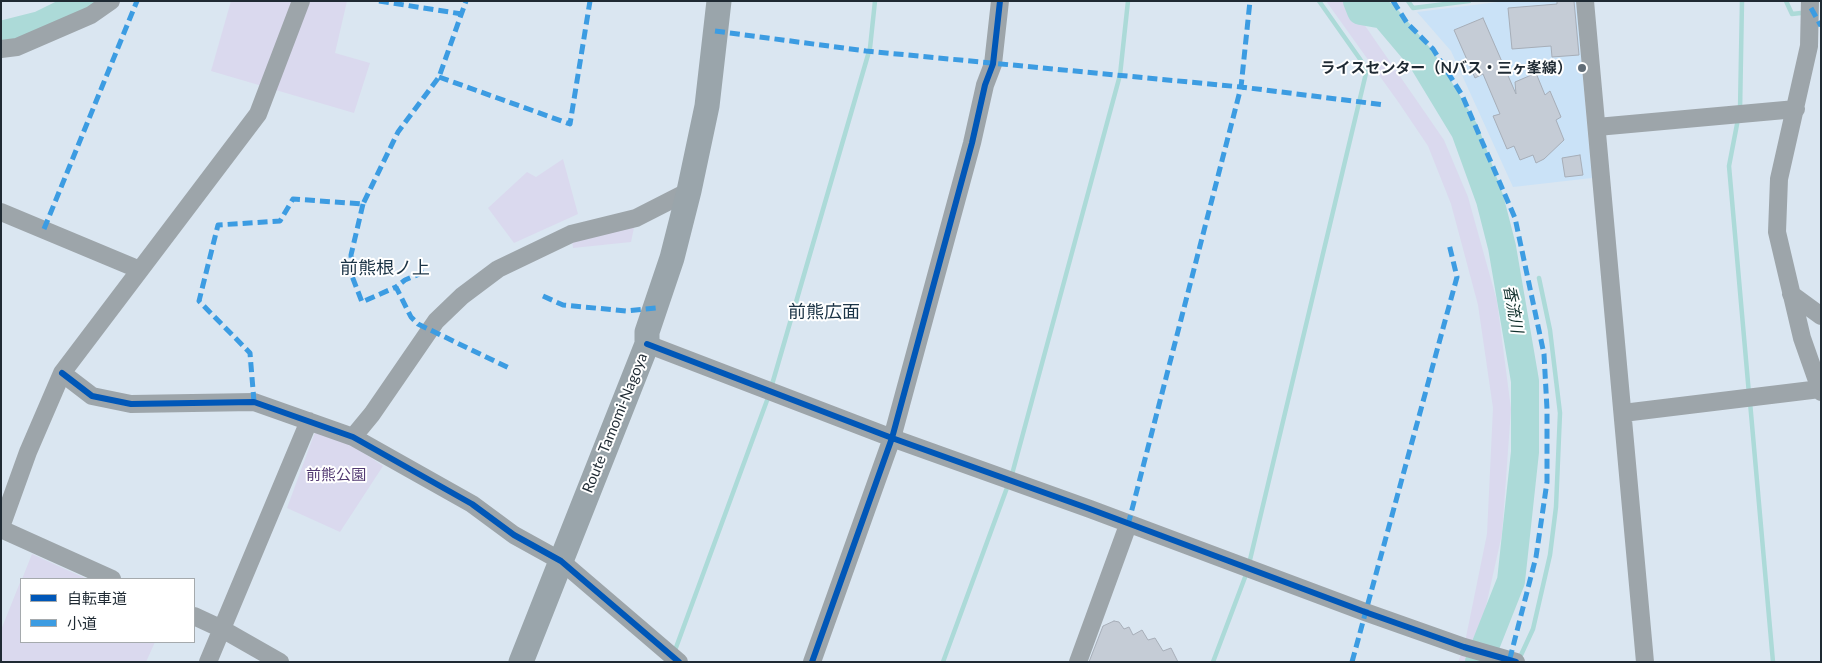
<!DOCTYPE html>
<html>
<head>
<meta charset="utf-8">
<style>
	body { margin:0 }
	#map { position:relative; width:1822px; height:663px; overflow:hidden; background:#dae6f1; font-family:Lato,"Noto Sans JP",sans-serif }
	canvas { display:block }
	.frame { position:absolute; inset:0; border:2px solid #1f2a33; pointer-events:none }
	.legend { position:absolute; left:20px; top:578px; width:175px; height:65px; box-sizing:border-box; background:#fff; border:1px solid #a5aaad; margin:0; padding:6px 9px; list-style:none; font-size:15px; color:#1f2a33 }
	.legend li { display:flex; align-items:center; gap:10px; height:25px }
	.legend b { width:25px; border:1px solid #a5aaad }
</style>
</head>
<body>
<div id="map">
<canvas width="1822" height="663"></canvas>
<div class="frame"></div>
<ul class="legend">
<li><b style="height:6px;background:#0057b8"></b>自転車道</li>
<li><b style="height:6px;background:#3c9ce2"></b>小道</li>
</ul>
</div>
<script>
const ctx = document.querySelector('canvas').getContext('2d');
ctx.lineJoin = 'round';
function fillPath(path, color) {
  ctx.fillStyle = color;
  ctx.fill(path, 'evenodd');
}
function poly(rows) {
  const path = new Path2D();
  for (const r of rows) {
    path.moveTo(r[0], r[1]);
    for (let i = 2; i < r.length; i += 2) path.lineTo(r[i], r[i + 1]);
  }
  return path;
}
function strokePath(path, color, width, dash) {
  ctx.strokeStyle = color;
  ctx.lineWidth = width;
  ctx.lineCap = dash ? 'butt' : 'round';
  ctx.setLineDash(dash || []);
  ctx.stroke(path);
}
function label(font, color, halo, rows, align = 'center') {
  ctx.font = font + ' Lato,"Noto Sans JP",sans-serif';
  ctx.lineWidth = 4;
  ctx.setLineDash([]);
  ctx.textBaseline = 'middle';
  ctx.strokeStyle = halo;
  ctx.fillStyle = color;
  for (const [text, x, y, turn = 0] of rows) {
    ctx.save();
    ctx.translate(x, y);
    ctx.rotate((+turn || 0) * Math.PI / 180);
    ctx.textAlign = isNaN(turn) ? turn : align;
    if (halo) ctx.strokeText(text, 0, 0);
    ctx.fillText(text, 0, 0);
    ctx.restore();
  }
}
fillPath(poly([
	[1506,1,1576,1,1592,178,1513,187,1451,51,1417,12]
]), '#cae2f7');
fillPath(poly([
	[231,1,347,1,335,53,370,63,354,113,211,71],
	[1326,1,1348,1,1444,140,1468,197,1497,301,1511,409,1502,534,1478,642,1470,662,1458,662,1464,647,1487,534,1493,408,1478,305,1451,204,1428,146,1399,103],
	[563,159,578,214,514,243,488,208,527,172,536,177],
	[636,218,631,242,573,248,571,234],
	[315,432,352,445,383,466,340,532,287,508],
	[32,554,87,579,22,579],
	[21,580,21,642,155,642,146,662,1,662,1,630]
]), '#dad9ee');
strokePath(poly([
	[1408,1,1413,8,1469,1],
	[1786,1,1792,14,1801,13],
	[1740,111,1742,1],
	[1738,119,1729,166,1749,394],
	[771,388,870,48,875,1],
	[1750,402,1773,662],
	[1011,478,1120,75,1128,1],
	[1249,564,1367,69,1319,1],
	[674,653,769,395],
	[1521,655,1533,629,1550,555,1556,507,1560,413,1550,330,1539,278],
	[943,662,1008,485],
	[1213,662,1247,572]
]), '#acdad8', 4.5);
strokePath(poly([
	[1357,1,1361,11,1384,15,1422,60,1465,131,1490,200,1502,247,1525,381,1525,452,1511,581,1479,662],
	[1,35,40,25,89,1]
]), '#acdad8', 28);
const building = poly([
	[1557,1,1574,1,1579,55,1552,57,1551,46,1512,49,1508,8,1557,4,1557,1],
	[1483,18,1516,94,1515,82,1536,73,1545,95,1550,91,1561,117,1556,120,1564,140,1544,159,1536,163,1533,155,1520,160,1514,146,1507,149,1493,116,1500,114,1483,74,1475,78,1454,30,1483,18],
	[1580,155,1583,175,1565,177,1562,158,1580,155],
	[1114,621,1119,622,1124,629,1129,627,1133,635,1142,630,1148,640,1155,638,1163,651,1171,648,1178,662,1089,662,1103,626,1114,621]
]);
fillPath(building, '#c5ccd6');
strokePath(building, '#a7aeb8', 1);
strokePath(poly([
	[1585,1,1645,662],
	[1810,1,1809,46,1779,179,1777,232,1802,338,1821,392],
	[1,49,17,47,91,15,111,1],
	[1597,127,1796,109],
	[1,212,140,270],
	[1791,294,1821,316],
	[647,344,892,438,1090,509,1365,612,1464,647,1516,662],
	[62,373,92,396,131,404,254,402,353,437,472,504,514,535,561,561,679,662],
	[1623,413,1820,389],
	[353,437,372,414,436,321,462,296,498,269,571,234,636,218,689,191],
	[1,527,28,452,62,373,258,114,301,1],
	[1,529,112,579],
	[194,616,222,629,280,662],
	[208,662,309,421],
	[812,662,892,438,972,143,985,85,993,64,1000,1],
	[1078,662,1128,525]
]), '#9da5aa', 18);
strokePath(poly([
	[521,662,647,344,647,332,672,258,689,191,707,106,719,1]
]), '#9aa5ab', 25);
strokePath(poly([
	[379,1,462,14],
	[1393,1,1407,23,1433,49,1462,95,1515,218,1544,354,1547,409,1547,482,1536,557,1509,662],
	[1811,8,1821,26],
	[715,31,866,51,1241,87,1385,105],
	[439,77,570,124,590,1],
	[363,204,351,255,352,276,362,302,396,287],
	[44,229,137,1],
	[424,272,405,280,396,287,411,317,418,324,511,369],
	[543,296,563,305,626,311,656,308],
	[254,402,250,353,199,301,218,225,280,221,293,199,363,204,398,132,439,77,466,1],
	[1128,525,1241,87,1250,1],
	[1352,662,1457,277,1449,244]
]), '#3c9ce2', 5, [10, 5]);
strokePath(poly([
	[647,344,892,438,1090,509,1365,612,1464,647,1516,662],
	[62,373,92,396,131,404,254,402,353,437,472,504,514,535,561,561,679,662],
	[812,662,892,438,972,143,985,85,993,64,1000,1]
]), '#0057b8', 6);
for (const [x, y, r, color] of [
	[1582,68,5,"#606c76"]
]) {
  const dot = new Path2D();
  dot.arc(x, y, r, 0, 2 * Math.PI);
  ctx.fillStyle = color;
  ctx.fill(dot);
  strokePath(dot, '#fff', 2);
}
label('bold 15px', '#1f2a33', '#fff', [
	["ライスセンター（Nバス・三ヶ峯線）",1572,68]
], 'right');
label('15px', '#1f2a33', '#fff', [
	["Route Tamomi-Nagoya",615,423,-68]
]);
label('15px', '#523a72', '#fff', [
	["前熊公園",336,475]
]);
label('italic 16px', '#12312d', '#fff', [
	["香流川",1513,309,80]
]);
label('18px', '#1c3446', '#fff', [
	["前熊根ノ上",385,268],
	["前熊広面",824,312]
]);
</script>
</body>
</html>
